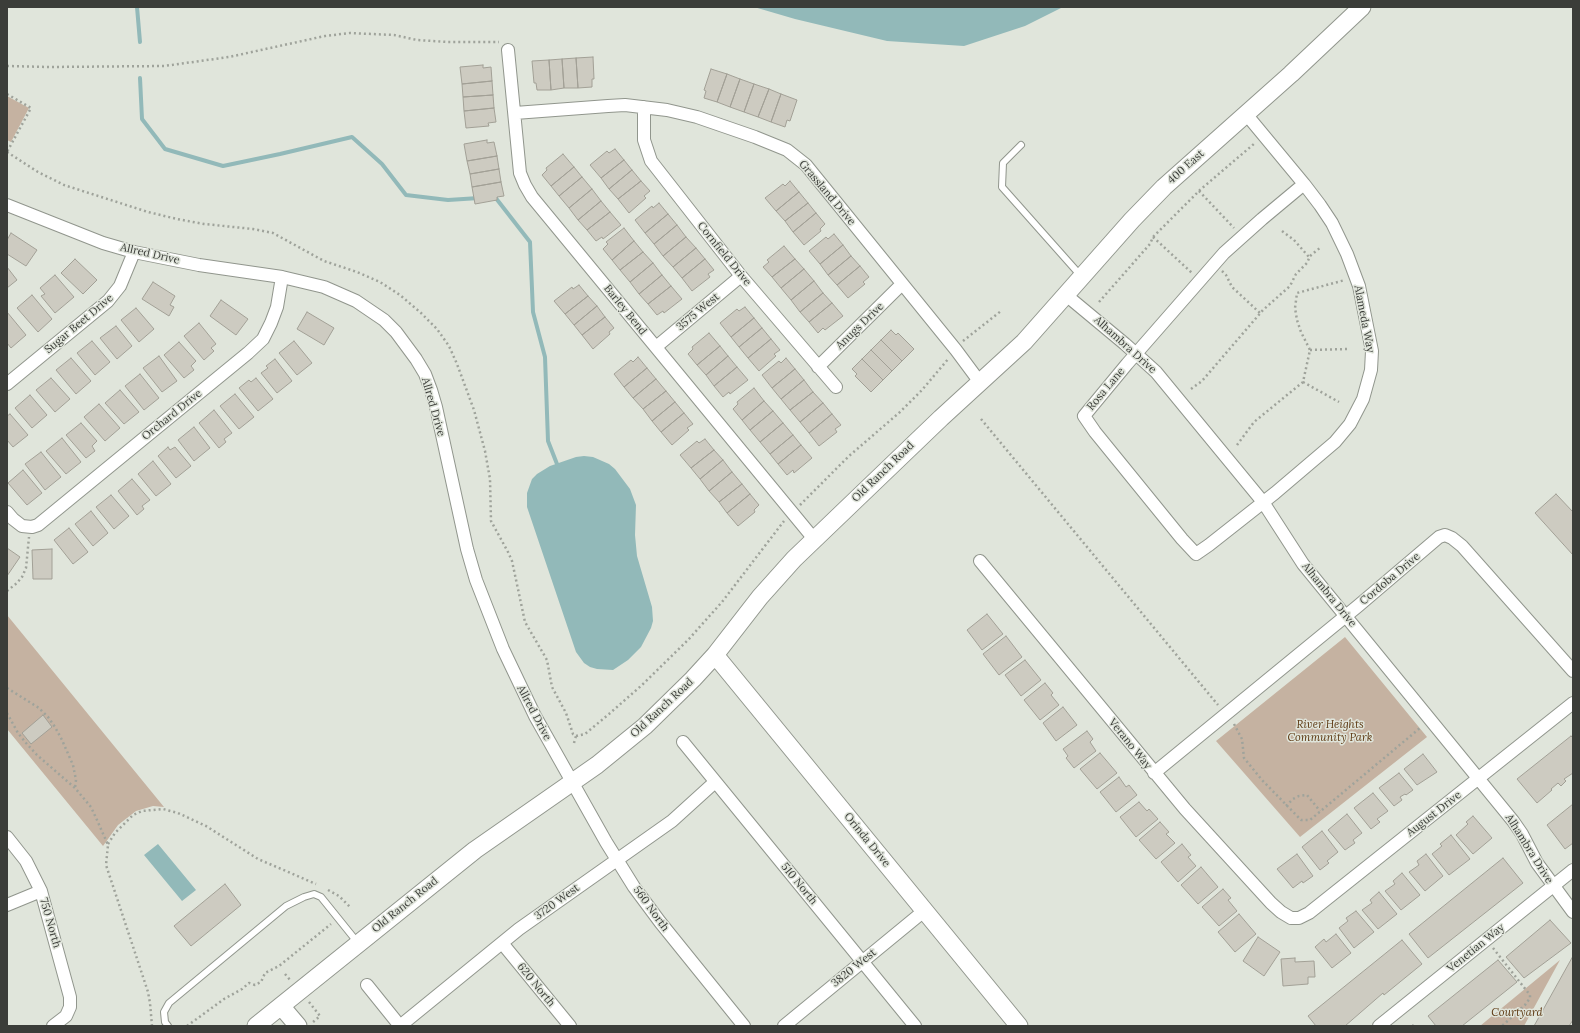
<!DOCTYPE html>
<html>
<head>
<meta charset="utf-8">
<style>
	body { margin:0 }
	#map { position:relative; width:1580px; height:1033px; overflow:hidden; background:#e0e5db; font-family:Lora,serif }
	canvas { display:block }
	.frame { position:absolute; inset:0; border:8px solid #3b3d39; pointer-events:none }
</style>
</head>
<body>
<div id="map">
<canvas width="1580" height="1033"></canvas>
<div class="frame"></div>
</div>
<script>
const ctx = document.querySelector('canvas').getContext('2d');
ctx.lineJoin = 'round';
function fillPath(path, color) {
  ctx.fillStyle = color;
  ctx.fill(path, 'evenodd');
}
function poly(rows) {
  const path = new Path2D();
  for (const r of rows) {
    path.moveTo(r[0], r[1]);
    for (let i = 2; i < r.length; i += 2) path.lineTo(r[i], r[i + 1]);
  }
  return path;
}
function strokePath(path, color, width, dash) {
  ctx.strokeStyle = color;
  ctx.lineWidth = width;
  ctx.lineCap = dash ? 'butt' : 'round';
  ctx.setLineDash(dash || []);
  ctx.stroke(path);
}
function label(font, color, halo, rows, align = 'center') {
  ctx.font = font + ' Lora,serif';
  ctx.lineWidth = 3;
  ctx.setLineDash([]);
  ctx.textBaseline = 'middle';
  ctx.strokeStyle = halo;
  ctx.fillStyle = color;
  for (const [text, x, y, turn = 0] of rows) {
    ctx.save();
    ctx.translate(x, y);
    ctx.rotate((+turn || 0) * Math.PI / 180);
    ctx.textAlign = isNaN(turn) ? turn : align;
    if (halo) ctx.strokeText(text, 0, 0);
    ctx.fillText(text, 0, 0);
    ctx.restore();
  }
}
fillPath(poly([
	[7,96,29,108,11,142,7,140],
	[7,615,164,807,153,806,136,811,118,825,103,846,7,729],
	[1345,637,1427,737,1300,837,1216,741],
	[1560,960,1524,1026,1480,1026]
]), '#c5b2a1');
fillPath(poly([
	[754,7,1063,7,1025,26,964,46,887,41,795,19],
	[584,456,593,457,609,464,615,469,630,489,636,505,635,535,637,556,652,607,653,621,651,628,641,647,628,660,613,670,597,669,590,667,584,663,576,652,527,507,527,493,532,479,537,474,550,466,576,457],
	[158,844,196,890,182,901,144,855]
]), '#92b9b9');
strokePath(poly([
	[137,7,140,42],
	[140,78,142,119,165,149,223,166,280,154,352,137,382,164,406,195,448,200,479,198],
	[494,197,495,197,530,242,533,312,545,357,548,441,557,464]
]), '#92b9b9', 4);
const building = poly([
	[593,57,594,79,592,79,592,87,578,88,576,58,593,57],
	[576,58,578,88,564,88,562,59,576,58],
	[562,59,564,88,551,90,549,60,562,59],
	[549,60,551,90,537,90,536,83,534,83,532,61,549,60],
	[483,65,483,68,491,67,492,81,462,84,460,67,483,65],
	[711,69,727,74,717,102,704,98,706,91,704,90,711,69],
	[727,74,740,79,730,107,717,102,727,74],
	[740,79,754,84,744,112,730,107,740,79],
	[492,81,493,95,463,97,462,84,492,81],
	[754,84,769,89,758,117,744,112,754,84],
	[769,89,781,94,771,122,758,117,769,89],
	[781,94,797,100,790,121,787,120,785,127,771,122,781,94],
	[493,95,494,108,464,111,463,97,493,95],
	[494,108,496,122,488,123,489,126,466,128,464,111,494,108],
	[487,140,487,143,494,142,497,156,467,161,464,144,487,140],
	[615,149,624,160,601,178,590,165,607,151,609,153,615,149],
	[563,154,574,167,551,186,542,175,547,170,546,168,563,154],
	[497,156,499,169,470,174,467,161,497,156],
	[624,160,632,170,609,189,601,178,624,160],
	[574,167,582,177,559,196,551,186,574,167],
	[499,169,501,182,472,187,470,174,499,169],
	[632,170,641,181,618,199,609,189,632,170],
	[582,177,592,189,569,208,559,196,582,177],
	[641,181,650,191,644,196,646,198,629,213,618,199,641,181],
	[790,181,799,192,776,211,765,198,783,184,785,186,790,181],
	[501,182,504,196,497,197,497,200,475,204,472,187,501,182],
	[592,189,601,201,578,220,569,208,592,189],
	[799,192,808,203,785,221,776,211,799,192],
	[601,201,610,212,587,230,578,220,601,201],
	[659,203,668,214,645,233,635,220,652,206,653,208,659,203],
	[808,203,816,213,793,232,785,221,808,203],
	[610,212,621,225,603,239,602,237,596,241,587,230,610,212],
	[816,213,825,224,820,229,821,231,804,245,793,232,816,213],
	[668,214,677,225,654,244,645,233,668,214],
	[677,225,686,237,663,256,654,244,677,225],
	[624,228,634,241,612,260,603,249,608,244,606,242,624,228],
	[11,233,37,250,26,266,7,254,7,240,11,233],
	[834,234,843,245,820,264,809,251,826,237,828,239,834,234],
	[686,237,696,248,673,267,663,256,686,237],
	[634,241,643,252,620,270,612,260,634,241],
	[843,245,851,256,828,275,820,264,843,245],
	[784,246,795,259,772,277,763,267,769,262,767,260,784,246],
	[696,248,705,259,682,278,673,267,696,248],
	[643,252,653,263,630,282,620,270,643,252],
	[851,256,860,266,837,285,828,275,851,256],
	[75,259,97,280,83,294,61,273,75,259],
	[705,259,714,270,708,274,710,277,692,291,682,278,705,259],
	[795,259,804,269,781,288,772,277,795,259],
	[653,263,662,275,639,294,630,282,653,263],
	[860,266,869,277,863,282,865,284,848,298,837,285,860,266],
	[7,267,17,280,7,288,7,267],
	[804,269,814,281,791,300,781,288,804,269],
	[55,275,74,297,55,313,41,296,45,294,40,288,55,275],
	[662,275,671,286,648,304,639,294,662,275],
	[814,281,823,293,800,312,791,300,814,281],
	[153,282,175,296,170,305,174,307,169,316,142,299,153,282],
	[579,285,588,296,565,314,554,301,572,287,573,289,579,285],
	[671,286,682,299,664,313,663,311,657,315,648,304,671,286],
	[823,293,832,303,809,322,800,312,823,293],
	[32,295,52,319,38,332,17,308,32,295],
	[588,296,597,306,574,325,565,314,588,296],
	[221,300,248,319,236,335,210,316,221,300],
	[832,303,843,316,825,330,823,328,818,333,809,322,832,303],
	[597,306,605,317,582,335,574,325,597,306],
	[745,307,754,318,731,337,720,323,737,309,739,311,745,307],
	[136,308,154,329,139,342,121,320,136,308],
	[7,312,26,335,11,348,7,343,7,312],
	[307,312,334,328,324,345,297,329,307,312],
	[605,317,614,328,609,332,610,334,593,349,582,335,605,317],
	[754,318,762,328,739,347,731,337,754,318],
	[199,323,216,344,211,348,214,351,204,360,184,336,199,323],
	[116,326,132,346,117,359,100,338,116,326],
	[762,328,771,339,748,358,739,347,762,328],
	[891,330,896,335,898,333,914,349,902,361,881,340,891,330],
	[709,333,720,346,697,365,688,354,693,349,692,347,709,333],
	[771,339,780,350,774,354,776,356,759,371,748,358,771,339],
	[881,340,902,361,892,371,871,350,881,340],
	[92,341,110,362,95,375,77,353,92,341],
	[294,341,312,363,297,375,279,353,294,341],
	[179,342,196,361,191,366,194,370,184,378,164,355,179,342],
	[720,346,728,356,706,375,697,365,720,346],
	[871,350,892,371,883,380,862,359,871,350],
	[159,356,177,381,162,392,143,368,159,356],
	[728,356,737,367,714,386,706,375,728,356],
	[638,357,647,368,624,387,614,374,631,360,633,362,638,357],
	[71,358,91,381,76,394,56,370,71,358],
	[786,358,795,369,772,388,762,375,779,361,781,363,786,358],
	[275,359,292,381,277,393,261,373,268,368,266,366,275,359],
	[862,359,883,380,871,392,855,376,857,374,852,369,862,359],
	[737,367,748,380,730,394,729,392,723,397,714,386,737,367],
	[647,368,656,379,633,398,624,387,647,368],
	[795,369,804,380,781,399,772,388,795,369],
	[140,374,159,398,144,410,125,386,140,374],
	[51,378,70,399,55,412,36,390,51,378],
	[256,378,273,399,258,411,239,388,249,380,251,382,256,378],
	[656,379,666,391,643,409,633,398,656,379],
	[804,380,813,392,790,410,781,399,804,380],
	[754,388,764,401,742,420,733,409,738,404,737,402,754,388],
	[120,390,139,412,124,424,105,403,120,390],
	[666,391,675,402,652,421,643,409,666,391],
	[813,392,823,403,800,422,790,410,813,392],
	[235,394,254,417,239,429,220,406,235,394],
	[30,395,47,415,32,428,15,408,30,395],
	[764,401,773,411,750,430,742,420,764,401],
	[675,402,684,413,661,432,652,421,675,402],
	[823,403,832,414,809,433,800,422,823,403],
	[99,404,120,428,105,441,84,417,99,404],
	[214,410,232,433,224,439,226,442,219,448,199,423,214,410],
	[773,411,783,423,760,442,750,430,773,411],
	[684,413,693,424,687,428,689,430,672,445,661,432,684,413],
	[10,414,28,435,13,447,7,440,7,416,10,414],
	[832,414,841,425,835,429,837,432,819,446,809,433,832,414],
	[81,423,97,441,92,446,95,451,86,458,66,435,81,423],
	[783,423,793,435,770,454,760,442,783,423],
	[194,427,210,448,194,461,178,440,194,427],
	[793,435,801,445,778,464,770,454,793,435],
	[62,438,81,462,66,474,46,451,62,438],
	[705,439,714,450,691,468,680,455,697,441,699,443,705,439],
	[801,445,812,458,794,473,793,470,787,475,778,464,801,445],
	[168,447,170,450,175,447,191,466,176,478,158,456,168,447],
	[714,450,723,460,700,479,691,468,714,450],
	[41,452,61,477,45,490,25,464,41,452],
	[723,460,732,472,709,491,700,479,723,460],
	[153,461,171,484,156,496,138,474,153,461],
	[23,470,42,493,27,505,8,483,23,470],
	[732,472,742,484,719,502,709,491,732,472],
	[132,479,150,500,142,506,144,509,137,515,118,491,132,479],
	[742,484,750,494,727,513,719,502,742,484],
	[750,494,759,505,754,510,755,512,738,526,727,513,750,494],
	[1556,494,1573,512,1573,555,1535,513,1556,494],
	[111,495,129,516,114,529,96,507,111,495],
	[91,511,108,533,93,546,75,524,91,511],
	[69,528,88,552,73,564,54,540,69,528],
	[7,548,20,557,7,576,7,548],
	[52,549,52,579,33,579,32,550,52,549],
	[987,614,1003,634,982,650,967,630,987,614],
	[1006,636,1022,657,999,675,983,654,1006,636],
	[1025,660,1041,680,1021,696,1005,675,1025,660],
	[1045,683,1053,693,1051,695,1059,705,1040,720,1024,700,1045,683],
	[1063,707,1077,725,1056,741,1043,723,1063,707],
	[43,715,52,727,31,744,22,733,43,715],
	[1087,731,1093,739,1090,742,1096,751,1074,768,1066,758,1068,756,1063,749,1087,731],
	[1571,736,1573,738,1573,773,1564,779,1566,781,1561,786,1558,783,1551,789,1552,790,1537,803,1517,779,1571,736],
	[1100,753,1117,773,1097,789,1080,769,1100,753],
	[1423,754,1437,772,1417,785,1404,769,1423,754],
	[1399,773,1413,790,1406,795,1405,794,1400,797,1402,800,1394,806,1379,788,1399,773],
	[1119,777,1126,787,1129,785,1137,795,1116,812,1100,792,1119,777],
	[1373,793,1388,811,1377,819,1380,822,1371,829,1354,808,1373,793],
	[1139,802,1147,811,1149,809,1158,819,1136,837,1120,817,1139,802],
	[1573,804,1573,843,1565,849,1547,825,1573,804],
	[1347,814,1362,833,1353,840,1355,843,1345,850,1328,830,1347,814],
	[1473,816,1492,838,1473,854,1456,835,1468,824,1466,822,1473,816],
	[1160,822,1169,832,1166,834,1175,843,1156,859,1139,840,1160,822],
	[1322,831,1338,852,1327,861,1329,863,1320,870,1302,847,1322,831],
	[1451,835,1470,859,1449,875,1432,854,1442,846,1440,844,1451,835],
	[1182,844,1191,855,1188,857,1196,866,1178,882,1161,862,1182,844],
	[1297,854,1313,876,1303,883,1302,881,1293,888,1277,869,1297,854],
	[1426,854,1443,876,1425,891,1409,872,1419,865,1417,861,1426,854],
	[1503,858,1523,883,1428,958,1409,934,1503,858],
	[1201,867,1218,887,1198,904,1181,885,1201,867],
	[1402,873,1420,895,1401,910,1385,891,1395,884,1393,881,1402,873],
	[225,884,241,905,191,946,174,926,225,884],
	[1223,889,1231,898,1228,900,1237,911,1219,926,1202,907,1223,889],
	[1379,892,1397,914,1378,929,1362,910,1372,903,1370,900,1379,892],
	[1356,911,1374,932,1354,948,1339,928,1348,921,1346,918,1356,911],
	[1239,914,1256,934,1235,952,1218,932,1239,914],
	[1550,920,1571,943,1524,978,1506,957,1550,920],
	[1336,934,1351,953,1332,968,1315,947,1324,939,1326,942,1336,934],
	[1258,937,1280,952,1264,976,1243,961,1258,937],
	[1402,940,1422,964,1384,995,1383,993,1345,1026,1316,1026,1308,1016,1402,940],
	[1573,956,1573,1020,1569,1026,1534,1026,1573,956],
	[1295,958,1295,962,1314,961,1315,977,1308,977,1308,984,1283,986,1281,959,1295,958],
	[1498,960,1517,982,1462,1026,1436,1026,1428,1016,1498,960]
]);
fillPath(building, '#cdcbc1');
strokePath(building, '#a2a096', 1);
const lane = poly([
	[1021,145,1003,163,1002,187,1081,276],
	[168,1026,165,1022,164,1012,169,1003,286,906,304,897,314,894,321,897,358,943]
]);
const street = poly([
	[508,50,520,173,525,185,532,197,814,539],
	[644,107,644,140,651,161,741,276,836,387],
	[515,113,608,106,625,105,667,110,697,117,755,137,787,150,806,165,956,350,979,381],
	[1246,114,1304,184,1320,205,1332,223,1347,254,1359,286,1372,351,1371,370,1363,399,1350,424,1335,442,1275,493,1209,545,1196,554,1182,539,1095,432,1084,416,1127,364,1224,253,1262,219,1304,184],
	[7,205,103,243,134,252,199,265,282,277,324,287,356,301,384,320,396,332,416,359,425,374,431,390,436,407,467,549,476,580,503,649,535,716,606,842,634,887,660,922,744,1026],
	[1066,295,1125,344,1156,372,1263,502,1303,564,1513,821,1522,834,1537,863,1573,912],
	[656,347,741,276],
	[818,367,902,284],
	[7,384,108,301,120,286,134,252],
	[7,512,13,519,22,526,32,527,38,525,248,353,263,339,271,323,277,307,282,277],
	[980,561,1185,809,1271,903,1281,912,1291,918,1299,918,1309,913,1573,703],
	[683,742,915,1026],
	[1154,773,1358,606,1439,537,1445,535,1452,538,1462,546,1573,671],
	[7,837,26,861,41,891,70,997,70,1007,66,1016,53,1026],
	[7,905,41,891],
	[502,943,570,1026],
	[367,985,400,1026],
	[400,1026,519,929,672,821,715,782],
	[784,1026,924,911],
	[1379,1026,1573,870]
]);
const secondary = poly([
	[715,655,1019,1026],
	[281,1006,298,1026],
	[256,1026,475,850,597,765,645,726,693,679,715,655,760,597,794,559,941,418,1024,342,1132,220,1164,187,1291,74,1362,7]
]);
strokePath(lane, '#91968d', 8);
strokePath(street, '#91968d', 14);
strokePath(secondary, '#91968d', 19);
strokePath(poly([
	[7,66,49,67,164,66,229,57,325,36,350,33,394,35,417,40,448,42,499,42],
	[7,94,31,108,7,152],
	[7,152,38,172,64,185,148,212,177,219,204,224,253,229,273,233,324,261,357,272,380,282,400,295,421,313,437,329,449,346,457,364,474,410,485,451,490,479,491,521,508,552,512,561,525,622,547,660,552,687,566,713,573,734,576,736,585,734,609,714,642,685,688,640,722,602,784,521],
	[1199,191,1234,228],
	[1282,231,1294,240,1309,257],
	[1153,237,1192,273],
	[1222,271,1226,275,1232,287,1260,313],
	[1099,302,1150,244,1153,237,1200,190,1255,143],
	[963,341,1001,311],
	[1310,350,1349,349],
	[1303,382,1339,402],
	[1191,389,1202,381,1263,310,1290,286,1296,274,1307,263,1310,256,1321,247],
	[981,419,1218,705],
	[1237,445,1254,422,1303,382,1310,350,1301,332,1297,320,1295,308,1297,293,1345,280],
	[800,505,849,456,900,412,922,390,949,358],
	[7,591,17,583,22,577,26,568,29,537],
	[7,688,39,708,48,717,55,727,62,740,73,765,76,780,75,788],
	[7,713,18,733,26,743,37,755,75,788,91,807,97,820,108,845,106,865,111,880,148,992,150,1003,152,1026],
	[1234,724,1242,739,1244,758,1262,780,1301,820,1310,820,1420,728],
	[574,743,576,736],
	[1286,806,1293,799,1299,796,1307,795,1320,811],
	[108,844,115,833,133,815,142,811,163,809,178,813,206,826,258,859,316,884],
	[328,890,339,896,351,908],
	[1493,948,1530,995,1530,998,1525,1005,1502,1026],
	[285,974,291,981],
	[309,1002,320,1016,312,1023],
	[1412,1025,1413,1026],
	[187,1026,224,999,242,989,249,983,255,985,261,982,265,973,279,966,331,924]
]), '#9fa39b', 2.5, [2, 3]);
strokePath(lane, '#fff', 6);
strokePath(street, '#fff', 12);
strokePath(secondary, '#fff', 17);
label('11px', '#3b3d39', '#e0e5db', [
	["400 East",1186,167,-42],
	["Grassland Drive",827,193,50],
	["Allred Drive",150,254,13],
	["Cornfield Drive",724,254,51],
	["Barley Bend",625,310,51],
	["3575 West",698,312,-40],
	["Alameda Way",1364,319,79],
	["Sugar Beet Drive",79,324,-40],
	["Anugs Drive",860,326,-44],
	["Alhambra Drive",1125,345,42],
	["Rosa Lane",1106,389,-50],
	["Allred Drive",433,407,74],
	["Orchard Drive",172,415,-39],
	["Old Ranch Road",883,472,-44],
	["Cordoba Drive",1390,579,-40],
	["Alhambra Drive",1329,595,51],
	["Old Ranch Road",662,708,-43],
	["Allred Drive",534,713,62],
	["Verano Way",1130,744,51],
	["August Drive",1434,814,-38],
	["Orinda Drive",867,840,51],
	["Alhambra Drive",1529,849,58],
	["510 North",799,884,51],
	["3720 West",557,902,-36],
	["Old Ranch Road",405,905,-39],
	["560 North",651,909,54],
	["750 North",50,923,74],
	["Venetian Way",1476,948,-39],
	["3820 West",854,968,-39],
	["620 North",536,985,51]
]);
label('italic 11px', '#5c3811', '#e0e5db', [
	["River Heights",1330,725],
	["Community Park",1330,738],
	["Courtyard",1517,1013]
]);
</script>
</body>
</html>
